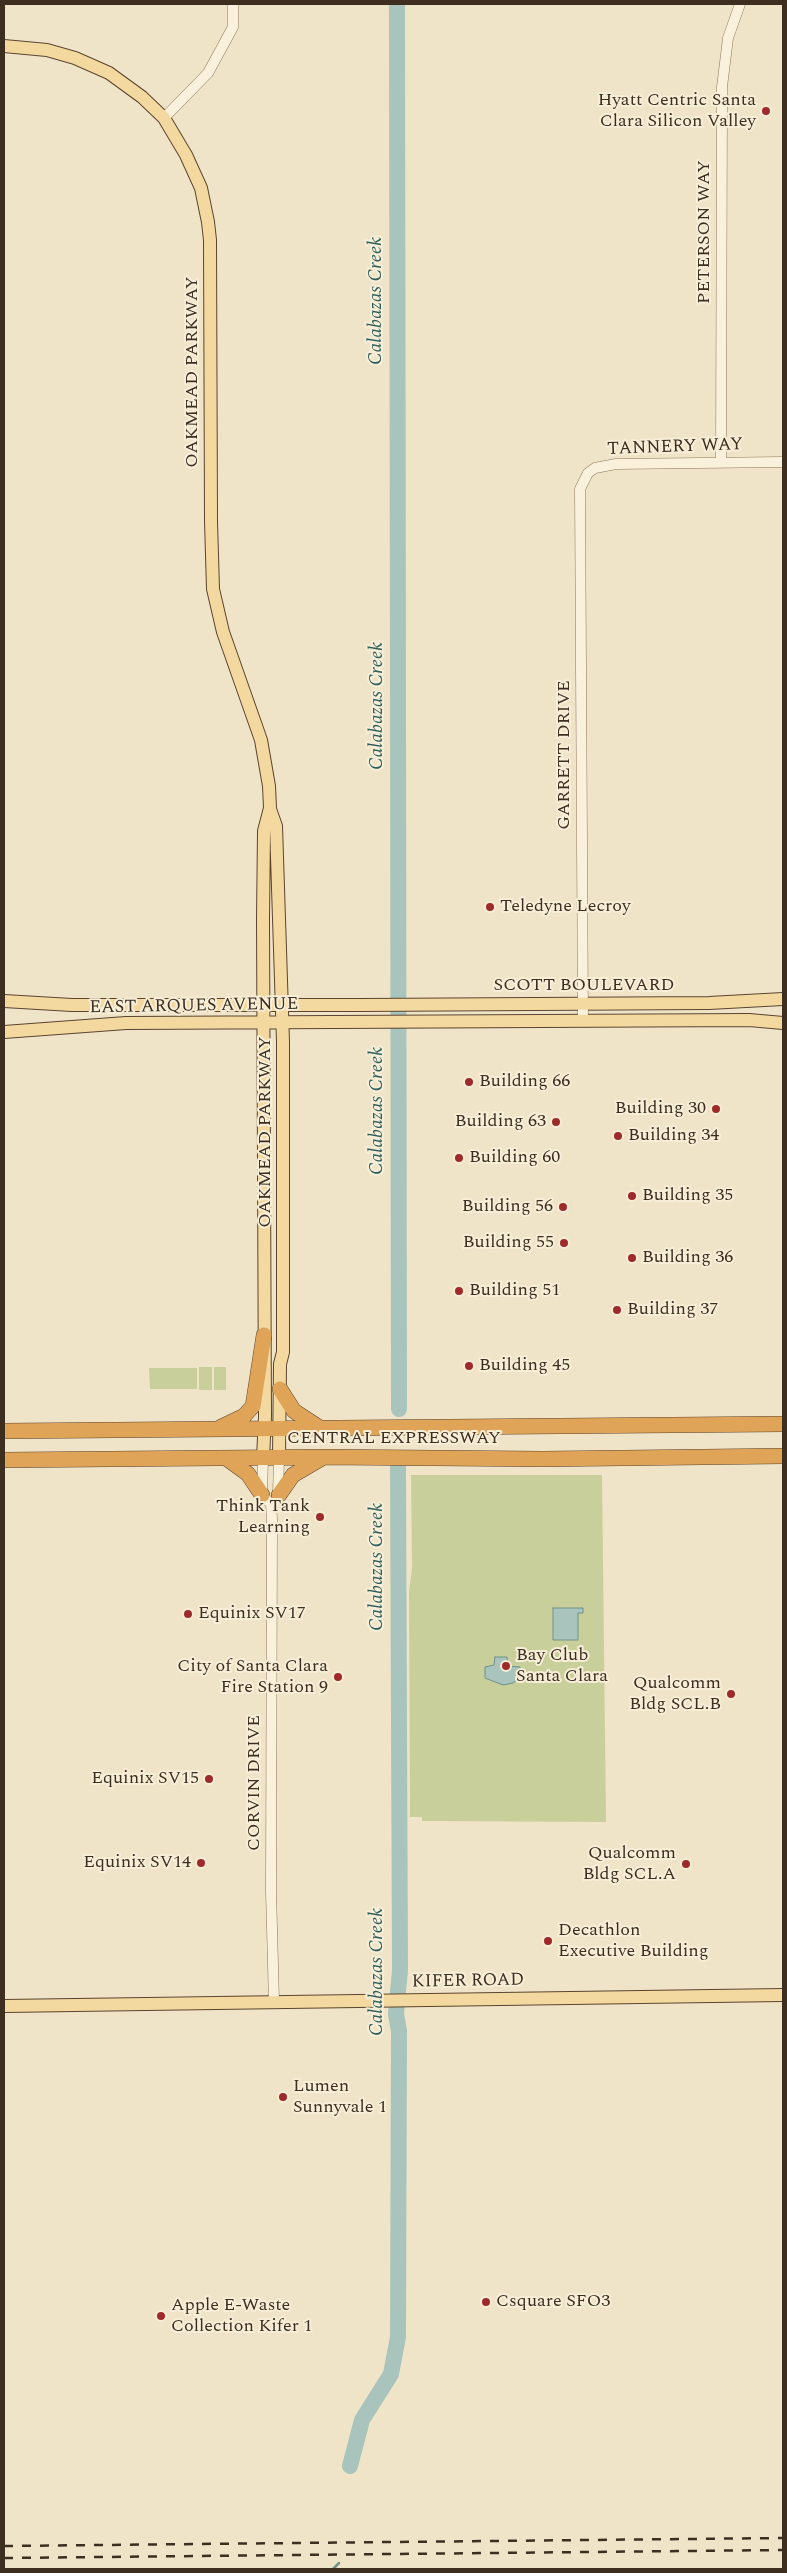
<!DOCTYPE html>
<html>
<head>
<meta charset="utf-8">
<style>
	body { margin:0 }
	#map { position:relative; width:787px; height:2573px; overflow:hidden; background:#f0e4c8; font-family:Spectral,serif }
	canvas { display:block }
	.frame { position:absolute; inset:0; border:5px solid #3d2e20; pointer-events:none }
</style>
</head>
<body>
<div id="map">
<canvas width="787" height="2573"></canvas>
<div class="frame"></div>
</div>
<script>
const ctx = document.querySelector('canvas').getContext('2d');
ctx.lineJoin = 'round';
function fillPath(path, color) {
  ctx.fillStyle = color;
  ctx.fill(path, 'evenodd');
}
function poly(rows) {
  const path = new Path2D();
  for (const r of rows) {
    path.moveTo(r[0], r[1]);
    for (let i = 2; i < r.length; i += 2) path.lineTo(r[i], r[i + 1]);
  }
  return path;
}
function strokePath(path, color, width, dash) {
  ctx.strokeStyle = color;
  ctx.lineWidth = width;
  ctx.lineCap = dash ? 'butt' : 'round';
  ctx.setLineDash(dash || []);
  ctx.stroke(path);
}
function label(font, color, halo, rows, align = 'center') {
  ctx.font = font + ' Spectral,serif';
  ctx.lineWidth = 4;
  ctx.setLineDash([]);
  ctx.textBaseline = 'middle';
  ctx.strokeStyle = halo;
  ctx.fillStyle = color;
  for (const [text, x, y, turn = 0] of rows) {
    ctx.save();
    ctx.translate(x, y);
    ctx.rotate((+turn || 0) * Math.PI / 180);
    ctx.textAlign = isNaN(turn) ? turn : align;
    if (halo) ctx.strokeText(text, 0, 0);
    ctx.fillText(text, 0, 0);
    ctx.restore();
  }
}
fillPath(poly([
	[199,1367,212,1367,212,1390,199,1390],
	[214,1367,226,1367,226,1390,214,1390],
	[149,1368,197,1368,197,1389,150,1389],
	[411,1475,602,1475,606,1822,422,1821,422,1817,410,1817,409,1592,412,1568]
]), '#c9cf9b');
const water = poly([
	[553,1608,583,1608,583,1613,578,1613,578,1640,553,1640,553,1608],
	[495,1657,507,1657,508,1666,520,1667,520,1678,513,1683,503,1685,485,1678,485,1667,494,1665,495,1657]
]);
fillPath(water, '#a9c4bc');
strokePath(water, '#6f938a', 1);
strokePath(poly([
	[333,2569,339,2563]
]), '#6f938a', 2.5);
strokePath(poly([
	[397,4,399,1409],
	[350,2466,362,2420,391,2374,398,2337,399,2031,396,2014,400,1970,398,1467]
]), '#a9c4bc', 16);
const minor = poly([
	[164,118,208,73,233,27,233,4],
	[721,462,722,87,728,38,740,4],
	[583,1021,580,489,588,473,595,468,616,464,783,462],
	[263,1458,262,1495,271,1504,272,1519,271,1891,274,2002],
	[278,1496,279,1457]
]);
const major = poly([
	[4,46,47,50,75,58,109,73,142,97,164,118,186,155,201,188,208,222,210,240,211,521,213,589,223,632,261,740,269,786,270,808,264,831,263,919,265,1416,263,1458],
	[270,809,276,826,283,1042,283,1352,280,1364,279,1457],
	[4,1001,72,1005,360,1005,709,1003,783,999],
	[4,1032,126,1023,749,1020,783,1023],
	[4,2006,783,1995]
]);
const highway = poly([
	[280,1389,294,1411,320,1428],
	[221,1427,244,1416,253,1406,264,1335],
	[4,1431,783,1424],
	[226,1458,248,1474,262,1495],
	[4,1460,325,1457,543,1459,783,1456],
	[279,1495,293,1475,322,1458]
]);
strokePath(minor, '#8d765c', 11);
strokePath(major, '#5b4430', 14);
strokePath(highway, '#5b4430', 16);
strokePath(minor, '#faf1dc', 10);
strokePath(major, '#f3d9a0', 12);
strokePath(highway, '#e0a458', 15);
strokePath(poly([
	[4,2546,783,2538],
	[4,2558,783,2550]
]), '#3d2e20', 2.5, [9, 9]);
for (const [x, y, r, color] of [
	[766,111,5,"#9e2a2b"],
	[490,907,5,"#9e2a2b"],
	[469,1082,5,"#9e2a2b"],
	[716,1109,5,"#9e2a2b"],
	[556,1122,5,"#9e2a2b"],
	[618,1136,5,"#9e2a2b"],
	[459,1158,5,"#9e2a2b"],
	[632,1196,5,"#9e2a2b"],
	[563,1207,5,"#9e2a2b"],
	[564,1243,5,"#9e2a2b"],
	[632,1258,5,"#9e2a2b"],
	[459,1291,5,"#9e2a2b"],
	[617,1310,5,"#9e2a2b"],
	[469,1366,5,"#9e2a2b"],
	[320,1517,5,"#9e2a2b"],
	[188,1614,5,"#9e2a2b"],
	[506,1666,5,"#9e2a2b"],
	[338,1677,5,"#9e2a2b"],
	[731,1694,5,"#9e2a2b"],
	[209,1779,5,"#9e2a2b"],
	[201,1863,5,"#9e2a2b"],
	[686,1864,5,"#9e2a2b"],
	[548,1941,5,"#9e2a2b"],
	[283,2097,5,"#9e2a2b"],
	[486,2302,5,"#9e2a2b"],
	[161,2316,5,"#9e2a2b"]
]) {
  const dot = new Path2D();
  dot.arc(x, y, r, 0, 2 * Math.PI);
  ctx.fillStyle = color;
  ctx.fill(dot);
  strokePath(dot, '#f7eed8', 2);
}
label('18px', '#3d2e20', '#f7eed8', [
	["Hyatt Centric Santa",756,101,"right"],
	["Clara Silicon Valley",756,122,"right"],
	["Teledyne Lecroy",500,907],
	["Building 66",479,1082],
	["Building 30",706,1109,"right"],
	["Building 63",546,1122,"right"],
	["Building 34",628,1136],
	["Building 60",469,1158],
	["Building 35",642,1196],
	["Building 56",553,1207,"right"],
	["Building 55",554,1243,"right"],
	["Building 36",642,1258],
	["Building 51",469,1291],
	["Building 37",627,1310],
	["Building 45",479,1366],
	["Think Tank",310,1507,"right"],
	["Learning",310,1528,"right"],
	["Equinix SV17",198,1614],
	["Bay Club",516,1656],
	["Santa Clara",516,1677],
	["City of Santa Clara",328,1667,"right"],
	["Fire Station 9",328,1688,"right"],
	["Qualcomm",721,1684,"right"],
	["Bldg SCL.B",721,1705,"right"],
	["Equinix SV15",199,1779,"right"],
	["Qualcomm",676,1854,"right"],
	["Bldg SCL.A",676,1875,"right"],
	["Equinix SV14",191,1863,"right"],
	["Decathlon",558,1931],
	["Executive Building",558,1952],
	["Lumen",293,2087],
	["Sunnyvale 1",293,2108],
	["Csquare SFO3",496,2302],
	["Apple E-Waste",171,2306],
	["Collection Kifer 1",171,2327]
], 'left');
label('18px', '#3d2e20', '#f7eed8', [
	["PETERSON WAY",705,232,-90],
	["OAKMEAD PARKWAY",193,372,-90],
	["TANNERY WAY",675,448,-2],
	["GARRETT DRIVE",565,755,-90],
	["SCOTT BOULEVARD",584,986],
	["EAST ARQUES AVENUE",194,1007,-1],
	["OAKMEAD PARKWAY",266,1132,-90],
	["CENTRAL EXPRESSWAY",394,1439],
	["CORVIN DRIVE",255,1783,-90],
	["KIFER ROAD",468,1982,-1]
]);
label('italic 19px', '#2f5d5a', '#f7eed8', [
	["Calabazas Creek",377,301,-90],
	["Calabazas Creek",378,706,-90],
	["Calabazas Creek",378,1111,-90],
	["Calabazas Creek",378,1567,-90],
	["Calabazas Creek",378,1972,-90]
]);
</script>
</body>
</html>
